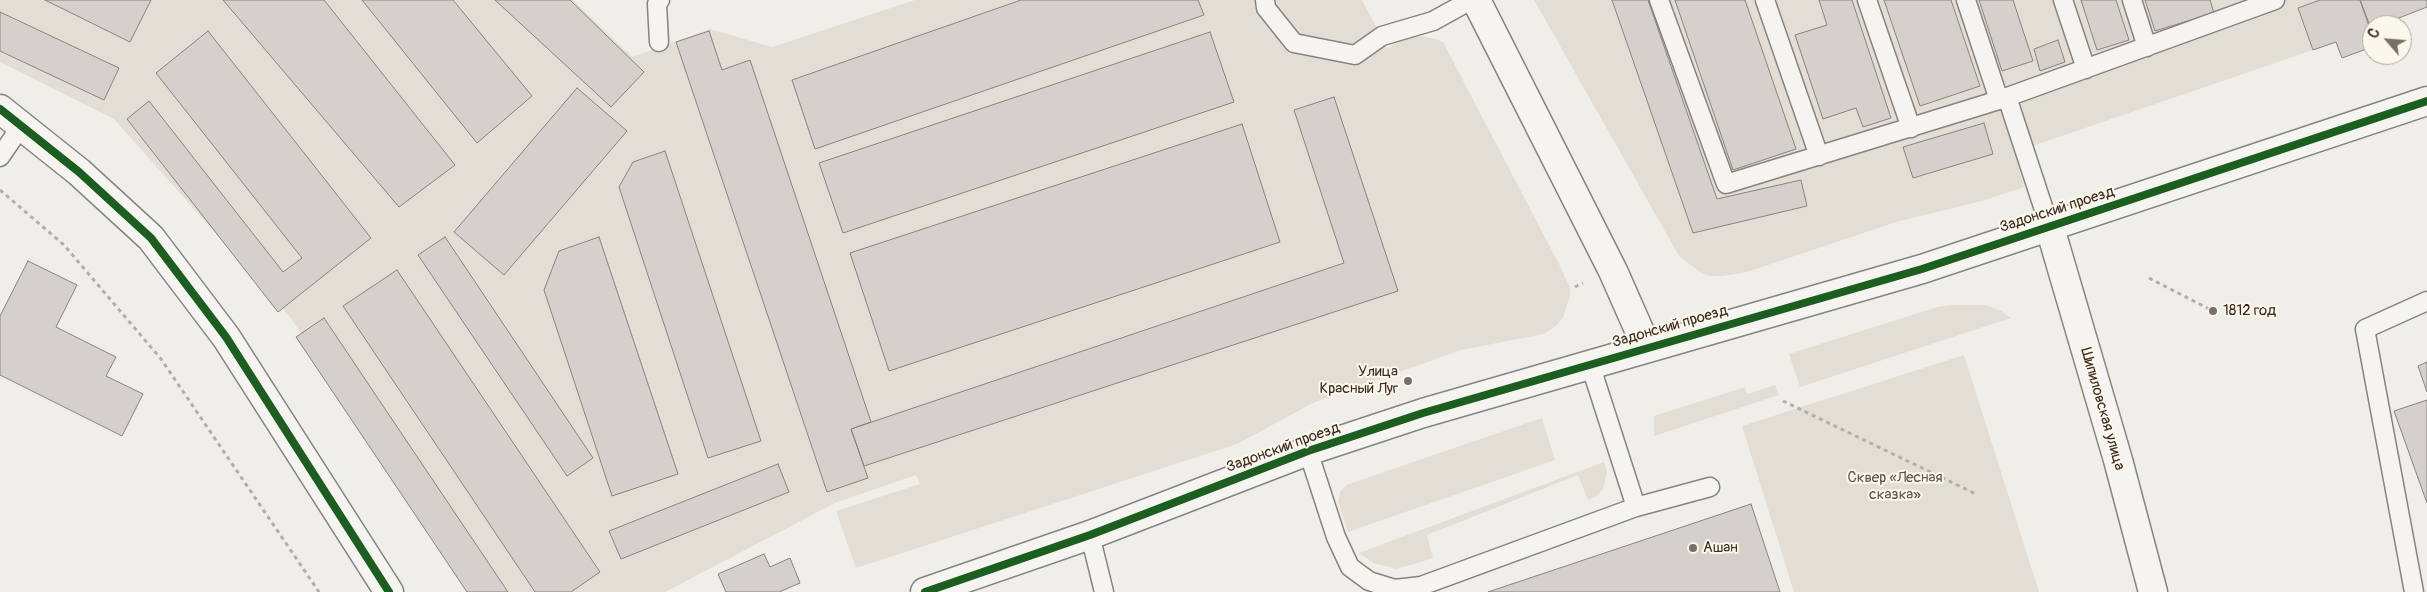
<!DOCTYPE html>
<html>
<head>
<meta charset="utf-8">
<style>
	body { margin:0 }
	#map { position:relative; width:2427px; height:592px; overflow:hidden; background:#f0eee8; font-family:Pangolin,sans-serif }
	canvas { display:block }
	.north { position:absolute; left:2362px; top:15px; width:50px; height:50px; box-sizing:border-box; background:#fbf7ec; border:1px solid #aea59a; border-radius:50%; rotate:297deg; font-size:14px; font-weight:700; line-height:20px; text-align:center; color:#3b2a1e }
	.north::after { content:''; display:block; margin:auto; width:18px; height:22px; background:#7a6f65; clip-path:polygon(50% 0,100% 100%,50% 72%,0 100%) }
</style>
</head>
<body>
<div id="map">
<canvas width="2427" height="592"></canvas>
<div class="north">С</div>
</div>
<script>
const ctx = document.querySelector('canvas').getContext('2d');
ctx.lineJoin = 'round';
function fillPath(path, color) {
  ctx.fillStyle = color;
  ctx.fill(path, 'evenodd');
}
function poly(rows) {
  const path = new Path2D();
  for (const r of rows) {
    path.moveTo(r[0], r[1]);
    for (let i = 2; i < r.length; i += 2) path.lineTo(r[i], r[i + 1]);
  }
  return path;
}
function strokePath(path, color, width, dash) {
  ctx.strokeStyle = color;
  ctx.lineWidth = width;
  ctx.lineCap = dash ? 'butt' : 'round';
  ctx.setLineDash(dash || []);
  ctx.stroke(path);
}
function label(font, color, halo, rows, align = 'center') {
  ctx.font = font + ' Pangolin,sans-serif';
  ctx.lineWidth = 4;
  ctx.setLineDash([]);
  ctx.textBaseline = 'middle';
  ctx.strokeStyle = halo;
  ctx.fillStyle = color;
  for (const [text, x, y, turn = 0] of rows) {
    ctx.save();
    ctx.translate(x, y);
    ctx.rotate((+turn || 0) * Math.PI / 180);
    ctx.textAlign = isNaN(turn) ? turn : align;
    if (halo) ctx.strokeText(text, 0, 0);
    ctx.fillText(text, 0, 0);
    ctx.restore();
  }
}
fillPath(poly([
	[0,0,573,0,632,57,710,29,772,47,915,0,1362,0,1388,49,1399,38,1410,35,1433,38,1443,42,1561,268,1570,288,1570,296,1563,318,1556,326,1544,334,1461,350,1315,402,1237,444,856,568,836,511,920,484,916,475,835,503,665,592,470,592,291,318,114,119,0,62],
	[1534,0,2320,0,2298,8,2313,50,2015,152,2024,187,1982,201,1896,222,1747,272,1723,276,1710,276,1700,272,1679,256],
	[1953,305,1986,305,2001,311,2011,318,1800,387,1789,354,1937,307],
	[1964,355,2039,592,1794,592,1742,426],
	[1775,385,1779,395,1654,436,1654,416,1745,387,1747,394],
	[1542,418,1555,460,1348,532,1338,502,1340,492,1346,485],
	[1604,462,1607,473,1603,489,1597,496,1588,500,1578,475,1427,535,1433,558,1414,564,1396,569,1374,563,1359,553]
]), '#e3ded5');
const building = poly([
	[45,0,151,0,130,42,45,0],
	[223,0,324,0,455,165,399,207,223,0],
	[362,0,453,0,532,96,477,143,362,0],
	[495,0,570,0,644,72,611,107,495,0],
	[1021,0,1198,0,1204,15,815,149,792,80,1021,0],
	[1612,0,1648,0,1717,199,1801,180,1807,206,1693,233,1612,0],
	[1675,0,1745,0,1796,149,1733,170,1675,0],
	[1819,0,1852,0,1891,118,1863,127,1856,108,1823,119,1795,35,1827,25,1819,0],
	[1884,0,1951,0,1980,86,1920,106,1884,0],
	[1979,0,2013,0,2033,61,2002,71,1979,0],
	[2081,0,2116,0,2129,40,2097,50,2081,0],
	[2145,0,2210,0,2214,13,2155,31,2145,0],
	[2320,0,2360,0,2372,31,2372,47,2342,58,2336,42,2313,50,2298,8,2320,0],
	[2360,0,2427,0,2427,7,2381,25,2372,25,2370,29,2360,0],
	[0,12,119,68,104,100,0,51,0,12],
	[208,31,371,238,278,312,127,119,149,101,283,272,302,258,156,73,208,31],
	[709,31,722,70,750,60,871,422,851,429,868,478,827,492,676,42,709,31],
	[1210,32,1234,102,843,233,819,163,1210,32],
	[2058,40,2065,62,2040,71,2034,49,2058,40],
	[577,88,627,131,504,275,454,232,577,88],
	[1334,97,1398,291,864,466,851,429,1344,263,1294,110,1334,97],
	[1984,123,1993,154,1913,178,1903,147,1984,123],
	[1242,124,1280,242,889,371,850,253,1242,124],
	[665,151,761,441,708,458,619,187,633,162,665,151],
	[445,237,593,458,567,476,418,255,445,237],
	[599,237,678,474,612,496,544,290,559,251,599,237],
	[28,261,77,285,56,327,116,357,106,376,143,394,122,436,0,375,0,316,28,261],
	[397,270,600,572,571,592,535,592,343,306,397,270],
	[324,318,508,592,467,592,296,337,324,318],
	[2427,362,2427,392,2418,366,2427,362],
	[2427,400,2427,503,2394,411,2427,400],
	[778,464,789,492,621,559,609,531,778,464],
	[1751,504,1780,592,1488,592,1751,504],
	[764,554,770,567,790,558,800,583,779,592,726,592,718,574,764,554]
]);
fillPath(building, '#d4d1cc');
strokePath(building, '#88837e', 1);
const lane = poly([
	[1265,0,1266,8,1294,43,1355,55,1382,36,1433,21,1471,0],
	[1659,0,1726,184,1999,100,2275,0],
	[1765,0,1819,156],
	[1867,0,1911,128],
	[1966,0,1999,100],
	[2063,0,2086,69],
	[2132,0,2147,47],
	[659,42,657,4,660,0],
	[2007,97,2050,228],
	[0,157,22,125],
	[1590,364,1636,507],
	[1308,451,1336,537,1350,567,1369,581,1395,589,1421,586,1636,507,1710,487],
	[1090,535,1104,592],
	[2414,592,2365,329,2427,301]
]);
const secondary = poly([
	[1476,0,1613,271,1647,348],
	[0,109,79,172,151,238,226,337,389,592],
	[2050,228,2118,460,2153,592],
	[925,592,1090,535,1308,451,1423,413,1922,269,2427,101]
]);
strokePath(lane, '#88837e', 21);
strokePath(secondary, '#88837e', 31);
strokePath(poly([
	[0,190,64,245,161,359,319,592],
	[2149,278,2213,311],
	[1575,287,1583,283],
	[1783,401,1976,494]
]), '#b2afab', 3, [4, 4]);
strokePath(lane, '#f5f4f0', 18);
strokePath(secondary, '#f5f4f0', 28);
strokePath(poly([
	[0,109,79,172,151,238,226,337,389,592],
	[925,592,1090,535,1308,451,1423,413,1922,269,2427,101]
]), '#1b5e20', 8);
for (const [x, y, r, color] of [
	[2213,311,5,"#7a6f65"],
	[1408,381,5,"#7a6f65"],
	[1693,548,5,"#7a6f65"]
]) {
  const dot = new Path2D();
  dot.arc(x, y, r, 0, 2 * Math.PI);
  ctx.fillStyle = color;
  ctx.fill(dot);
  strokePath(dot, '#fbf7ec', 2);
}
label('15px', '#3b2a1e', '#fbf7ec', [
	["Задонский проезд",2057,210,-18],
	["Задонский проезд",1670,327,-16],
	["Шипиловская улица",2102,409,74],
	["Задонский проезд",1283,448,-20]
]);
label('15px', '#3b2a1e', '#fbf7ec', [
	["1812 год",2223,311],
	["Улица",1398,372,"right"],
	["Красный Луг",1398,389,"right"],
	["Ашан",1703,548]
], 'left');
label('15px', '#625448', '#fbf7ec', [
	["Сквер «Лесная",1895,478],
	["сказка»",1895,495]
]);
</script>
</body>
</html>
